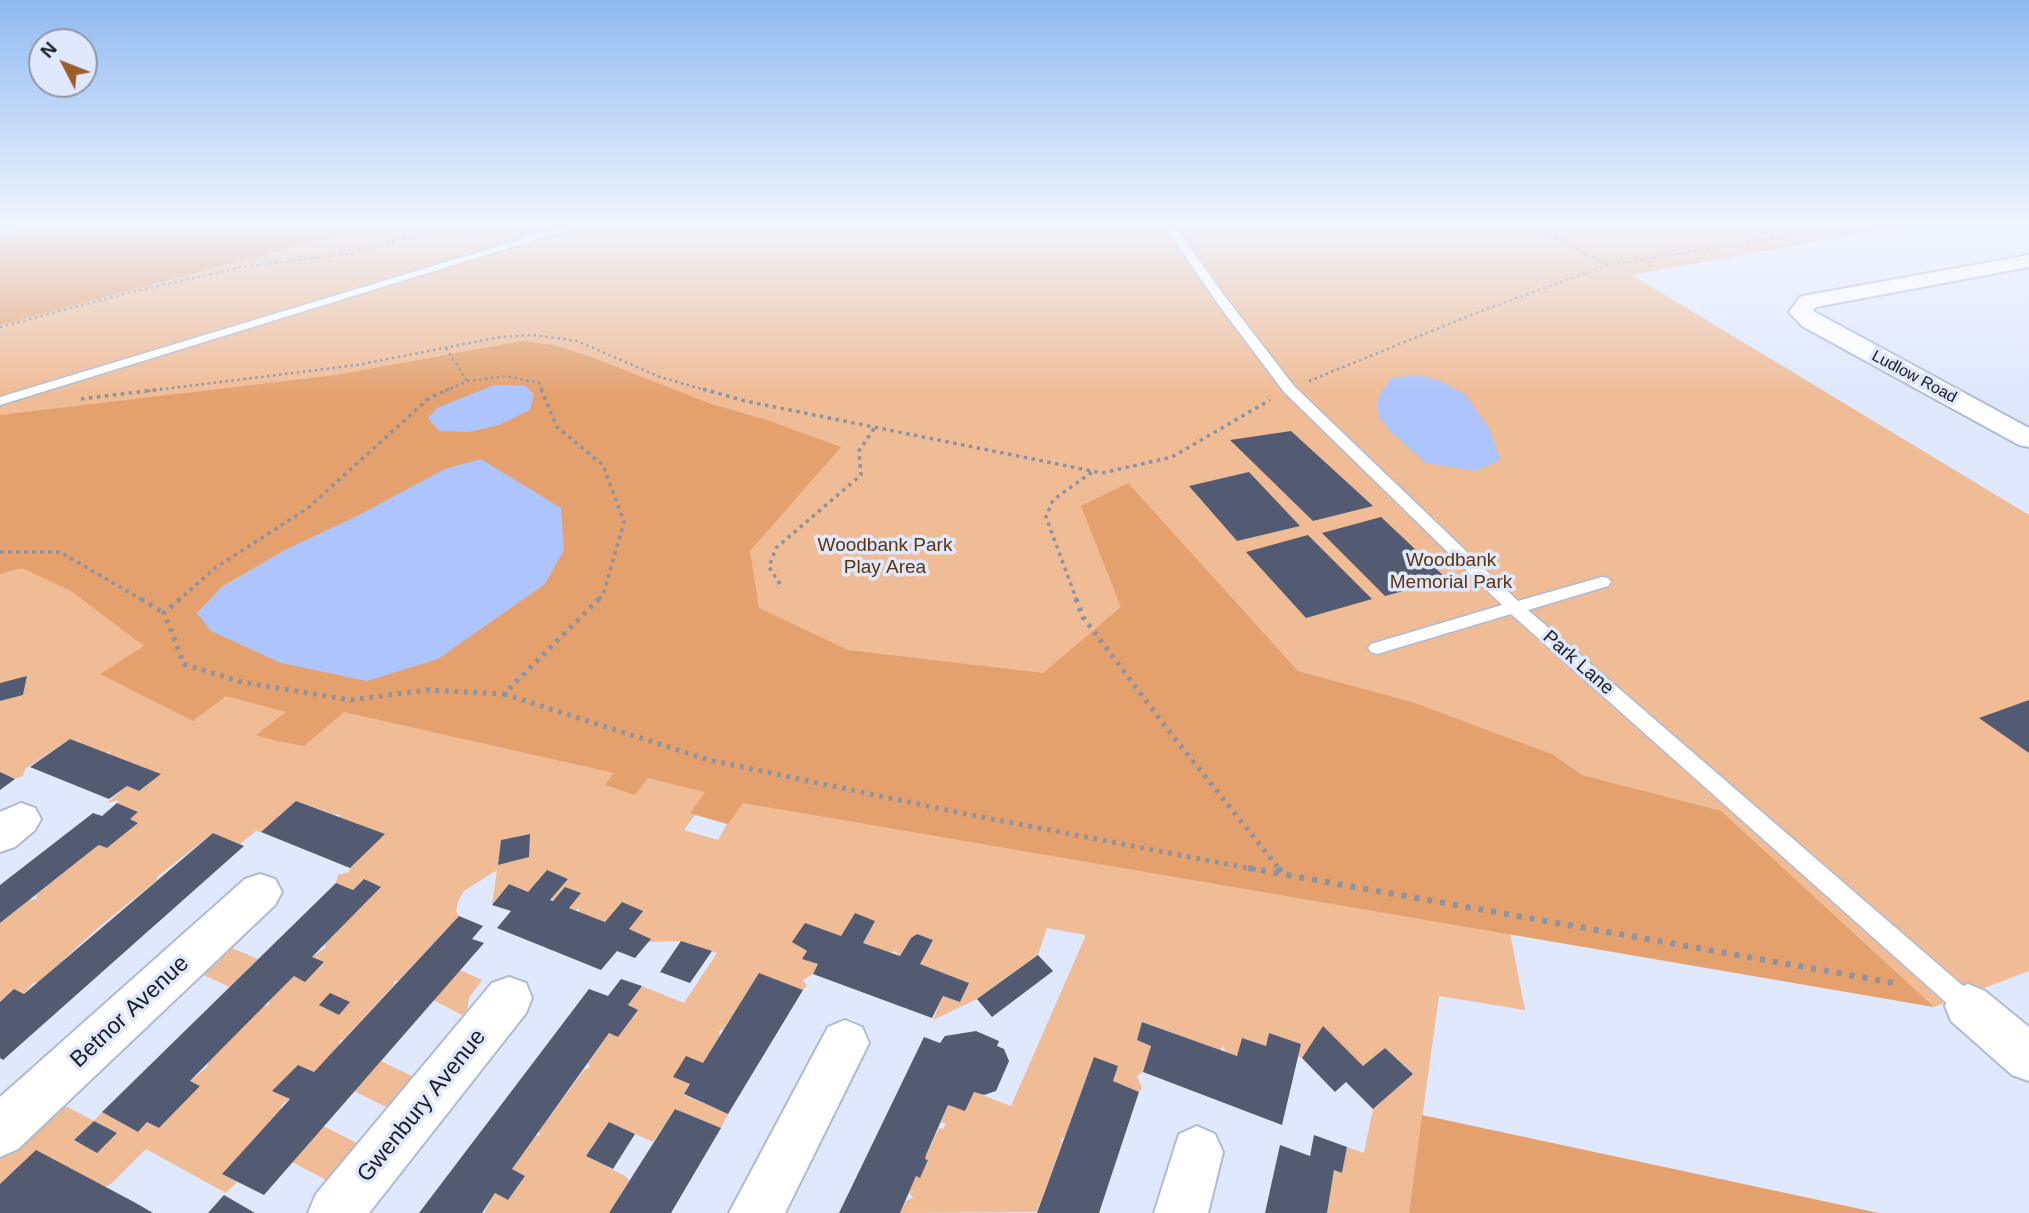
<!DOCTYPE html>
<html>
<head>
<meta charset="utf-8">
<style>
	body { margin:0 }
	#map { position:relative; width:2029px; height:1213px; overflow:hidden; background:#dfe8fd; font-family:Helvetica,sans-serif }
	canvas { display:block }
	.north { position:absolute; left:28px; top:28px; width:70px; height:70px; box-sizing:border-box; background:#dfe8fd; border:2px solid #9097a7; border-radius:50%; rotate:312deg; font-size:19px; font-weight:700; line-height:28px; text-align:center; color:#191d26 }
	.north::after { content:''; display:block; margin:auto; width:24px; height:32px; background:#9d5d26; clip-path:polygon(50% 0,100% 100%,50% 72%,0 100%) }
</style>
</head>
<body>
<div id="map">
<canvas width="2029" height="1213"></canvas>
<div class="north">N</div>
</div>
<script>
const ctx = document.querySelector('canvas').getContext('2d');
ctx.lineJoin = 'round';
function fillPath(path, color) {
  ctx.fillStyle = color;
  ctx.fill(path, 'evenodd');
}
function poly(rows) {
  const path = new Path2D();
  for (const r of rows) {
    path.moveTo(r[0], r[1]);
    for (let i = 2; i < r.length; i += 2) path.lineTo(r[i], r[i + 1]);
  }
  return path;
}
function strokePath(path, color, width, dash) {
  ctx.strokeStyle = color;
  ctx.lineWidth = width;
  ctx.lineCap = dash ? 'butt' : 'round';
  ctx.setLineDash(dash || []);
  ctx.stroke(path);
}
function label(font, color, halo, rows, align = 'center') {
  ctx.font = font + ' Helvetica,sans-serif';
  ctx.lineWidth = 7;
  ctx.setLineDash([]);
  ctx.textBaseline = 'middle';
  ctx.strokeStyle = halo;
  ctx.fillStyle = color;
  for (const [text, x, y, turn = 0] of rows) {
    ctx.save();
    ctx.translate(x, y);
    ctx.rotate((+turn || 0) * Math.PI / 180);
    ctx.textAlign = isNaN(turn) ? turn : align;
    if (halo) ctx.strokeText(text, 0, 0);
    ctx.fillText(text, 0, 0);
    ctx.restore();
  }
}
fillPath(poly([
	[25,226,1903,226,1632,275,2029,515,2029,971,1934,1007,1510,933,1525,1010,1439,996,1409,1213,1327,1213,1334,1170,1342,1173,1347,1147,1364,1153,1373,1109,1413,1074,1385,1048,1363,1066,1302,1058,1298,1056,1301,1044,1269,1033,1266,1046,1242,1038,1237,1056,1225,1052,1224,1046,1220,1050,1143,1022,1137,1040,1151,1046,1143,1072,1137,1076,1142,1088,1139,1092,1113,1081,1118,1066,1094,1057,1064,1138,1060,1139,1062,1143,1037,1212,900,1213,906,1201,913,1198,909,1192,916,1176,920,1177,928,1160,925,1159,926,1155,939,1128,943,1129,946,1124,941,1122,948,1105,965,1111,974,1092,1011,1106,1086,935,1047,928,1038,955,977,999,933,1020,943,996,960,1002,969,983,920,964,933,940,917,934,911,938,900,956,894,951,890,953,863,943,875,921,855,913,841,936,799,947,807,951,803,959,818,964,813,974,803,980,807,986,803,990,759,974,724,1029,719,1031,720,1036,703,1063,673,1077,690,1084,684,1095,728,1114,721,1128,675,1109,653,1142,609,1122,586,1156,627,1177,629,1181,609,1213,484,1213,495,1193,508,1200,525,1176,512,1169,535,1137,540,1135,539,1131,584,1070,590,1067,588,1063,609,1033,619,1036,637,1010,628,1005,642,986,684,1003,717,953,681,941,648,942,650,939,579,912,579,908,575,910,569,908,580,893,550,900,568,879,547,870,528,892,509,884,492,905,497,870,464,891,458,901,456,911,459,916,398,981,394,981,394,985,344,1039,339,1041,340,1045,314,1072,298,1065,273,1091,290,1099,282,1104,281,1109,222,1174,237,1182,226,1193,146,1149,111,1184,105,1187,0,1184,0,1159,60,1103,94,1121,102,1112,138,1132,147,1122,159,1128,200,1086,190,1081,207,1067,208,1063,263,1006,269,1005,269,1001,294,976,305,981,324,963,312,957,325,948,325,944,381,887,364,879,353,890,336,883,338,875,349,872,350,868,384,834,339,817,340,814,335,815,296,801,261,832,256,831,240,844,213,833,157,877,157,880,98,928,39,982,33,983,24,994,14,989,0,1002,0,923,29,900,37,899,36,895,96,847,99,845,107,848,138,823,130,819,138,812,117,803,118,800,107,803,127,786,139,791,161,774,109,754,111,751,106,753,70,739,25,769,23,776,15,779,0,772,0,701,23,695,27,677,0,683,0,232],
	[695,815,727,824,718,840,684,830],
	[529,834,528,857,498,865,501,840],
	[94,1121,117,1133,97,1153,74,1140],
	[227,946,258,959,230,987,199,973],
	[460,970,482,980,469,998,466,1017,433,1000],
	[381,1061,416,1078,390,1109,354,1091],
	[323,1126,361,1145,330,1182,292,1162]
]), '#f0bc96');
fillPath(poly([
	[56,226,372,226,0,325,0,242],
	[522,341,553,345,594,358,711,404,767,420,841,447,750,551,759,608,848,650,1043,673,1121,607,1081,506,1128,483,1298,671,1415,703,1511,739,1552,754,1582,775,1721,811,1934,1007,743,803,728,824,690,813,705,792,648,778,635,795,605,785,614,773,344,712,304,746,277,741,256,735,286,712,226,696,193,721,100,674,144,646,71,591,22,568,0,574,0,415,336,375],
	[481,459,500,472,545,584,492,620,197,614,221,587,285,550],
	[1422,1115,1879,1213,1409,1213]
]), '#e4a16e');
fillPath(poly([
	[1417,375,1439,380,1466,395,1489,428,1499,455,1499,461,1475,471,1426,463,1392,433,1380,418,1377,407,1379,395,1392,378],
	[494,385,525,386,534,394,530,410,499,425,469,432,439,431,428,418,437,408],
	[481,459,561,508,564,550,545,584,438,659,367,681,281,663,211,631,197,613,221,588,285,550,357,516,445,469]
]), '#adc4fc');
fillPath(poly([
	[1291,431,1373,506,1313,521,1230,440],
	[1249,472,1300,526,1237,541,1189,486],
	[1381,517,1447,579,1385,596,1322,533],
	[1308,535,1372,599,1306,618,1246,552],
	[27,676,23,695,0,701,0,683],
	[2029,700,2029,753,1979,718],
	[70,739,161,774,139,791,127,786,109,799,30,767],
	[0,772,15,779,0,790],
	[296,801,339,817,385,834,350,868,261,832],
	[117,803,138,812,130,819,138,823,107,848,99,845,96,847,0,923,0,885,93,813,102,816],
	[213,833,244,846,3,1060,0,1058,0,1002,14,989,24,994],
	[530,834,529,857,498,865,501,840],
	[547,870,568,879,550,900,553,901,565,887,581,893,569,908,605,922,622,902,643,911,629,929,651,939,635,958,617,951,601,970,497,928,511,911,492,905,509,884,528,892],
	[364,879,381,887,312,957,324,962,305,982,294,976,269,1001,190,1081,200,1086,159,1128,147,1122,138,1132,102,1112,336,883,353,890],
	[855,913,875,921,863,943,900,956,911,938,917,934,933,940,920,964,969,983,960,1002,943,996,932,1018,813,974,818,964,802,959,807,951,792,942,805,923,841,936],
	[459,916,483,926,472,939,484,943,264,1195,222,1174,290,1099,272,1091,298,1065,314,1072],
	[681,941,712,951,690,983,660,972],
	[1038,955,1053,971,992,1017,977,999],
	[759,973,803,990,728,1114,684,1094,690,1084,673,1077,686,1056,703,1063],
	[621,979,642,986,628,1005,638,1010,618,1037,609,1033,512,1169,525,1176,508,1200,495,1193,482,1213,419,1213,589,989,608,996],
	[330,993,350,1002,339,1015,319,1005],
	[1142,1022,1237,1056,1242,1038,1266,1046,1269,1033,1301,1044,1282,1125,1143,1072,1151,1046,1137,1040],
	[1323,1026,1363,1066,1385,1048,1413,1074,1373,1109,1346,1082,1335,1092,1302,1058],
	[976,1031,999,1041,997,1046,1004,1049,1009,1061,996,1091,984,1095,974,1092,965,1111,948,1105,926,1155,925,1159,928,1160,920,1178,916,1176,900,1213,839,1213,924,1037,940,1043,945,1036],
	[1094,1057,1118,1066,1113,1081,1139,1092,1099,1213,1037,1213],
	[675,1109,721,1128,671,1213,609,1213],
	[94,1121,117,1133,97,1153,74,1140],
	[609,1122,635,1134,613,1169,586,1156],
	[1314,1135,1347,1147,1342,1173,1334,1170,1327,1213,1265,1213,1280,1145,1310,1156],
	[36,1150,134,1202,153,1213,0,1213,0,1184],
	[224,1195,255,1213,208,1213]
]), '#525b71');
const service = poly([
	[565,226,580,226,0,405,0,397,565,226],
	[1165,226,1175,226,1226,298,1294,386,1518,601,1602,577,1608,578,1611,582,1608,586,1528,610,1977,998,1980,1006,1977,1014,1968,1017,1959,1014,1511,614,1377,654,1371,652,1368,648,1371,644,1502,605,1284,392,1218,304,1165,226]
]);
const minor = poly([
	[2029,255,2029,267,1816,307,1813,311,2029,428,2029,447,2019,445,1802,326,1789,312,1800,297,1808,295,2029,255],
	[21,803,35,808,41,819,35,830,15,847,0,852,0,812,21,803],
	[260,874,275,879,282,892,275,905,18,1149,0,1157,0,1097,245,879,260,874],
	[509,977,526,983,532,998,526,1013,369,1213,308,1213,316,1194,492,983,509,977],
	[1968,984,1985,991,2029,1027,2029,1081,2012,1075,1951,1021,1945,1006,1951,991,1968,984],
	[845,1020,862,1027,869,1043,785,1213,729,1213,828,1027,845,1020],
	[1197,1126,1215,1134,1223,1152,1208,1213,1154,1213,1179,1134,1197,1126]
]);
strokePath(service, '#afbad3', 3);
strokePath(minor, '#afbad3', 4);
strokePath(poly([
	[1533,226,1607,265],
	[0,240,50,226],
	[0,327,128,293,242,267,347,254,447,226],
	[446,348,467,381],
	[467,381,506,376,539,383,542,391],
	[1309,381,1478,312,1608,265,1848,226],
	[148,391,357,365,500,337,534,335,577,341,660,377,709,391],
	[445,391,467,381]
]), '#8c93a3', 2.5, [2.5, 3.5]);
strokePath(poly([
	[541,389,557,427,603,465,624,522,603,595,597,601],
	[703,389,745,401,1102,473,1172,457,1270,400],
	[81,399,162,389],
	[0,552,60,552,144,601],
	[780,584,769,567,776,548,861,475,859,451,875,427],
	[178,601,215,568,308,508,429,398,449,389],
	[1077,601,1046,517,1053,500,1092,472]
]), '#8c93a3', 3.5, [3.5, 4.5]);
strokePath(poly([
	[141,599,164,613],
	[180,599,164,613,184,664,241,682,351,700,427,690,504,694,599,599],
	[1076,599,1083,617,1165,726,1280,870],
	[504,694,709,760,961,813,1258,870]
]), '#8c93a3', 5, [3.5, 6]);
strokePath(poly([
	[1248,868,1900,984],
	[1278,868,1283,874]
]), '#8c93a3', 6, [5, 8]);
fillPath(service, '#fff');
fillPath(minor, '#fff');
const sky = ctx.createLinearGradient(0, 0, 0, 395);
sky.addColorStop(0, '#90baf0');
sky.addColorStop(0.57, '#f1f5fe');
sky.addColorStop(1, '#f1f5fe00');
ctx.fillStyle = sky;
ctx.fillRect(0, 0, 2029, 395);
label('16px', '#191d26', '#dfe8fd', [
	["Ludlow Road",1914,377,28]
]);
label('19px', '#5e330a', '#dfe8fd', [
	["Woodbank Park",885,546],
	["Play Area",885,568],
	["Woodbank",1451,561],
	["Memorial Park",1451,583]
]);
label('19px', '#191d26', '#dfe8fd', [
	["Park Lane",1578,663,41]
]);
label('23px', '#191d26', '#dfe8fd', [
	["Betnor Avenue",130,1012,-43],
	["Gwenbury Avenue",422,1106,-51]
]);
</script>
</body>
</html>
